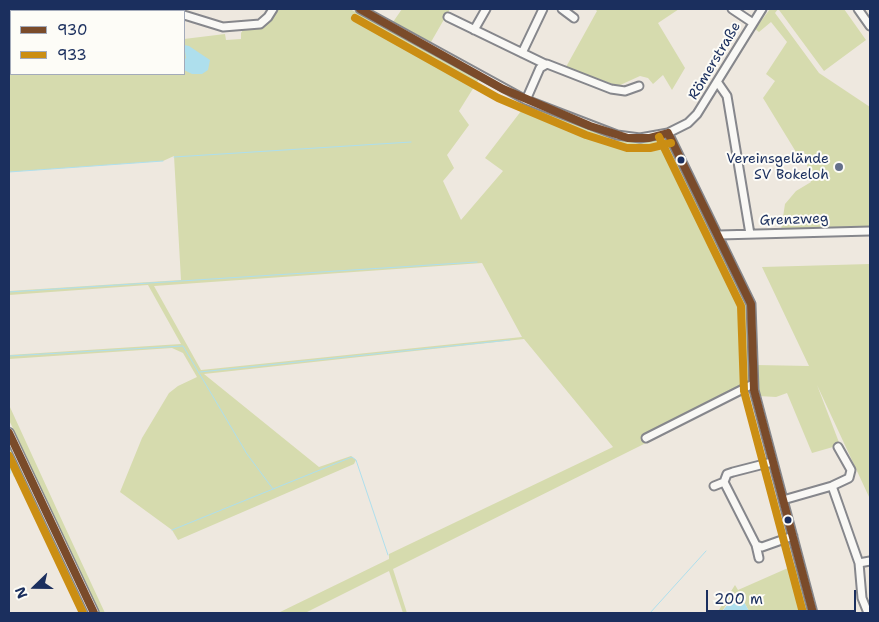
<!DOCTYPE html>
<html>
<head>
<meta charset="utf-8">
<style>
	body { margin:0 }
	#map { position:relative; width:879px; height:622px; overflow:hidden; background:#eee8df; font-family:"Shantell Sans",sans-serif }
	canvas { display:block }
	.frame { position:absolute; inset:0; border:10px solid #1b2f5e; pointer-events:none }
	.legend { position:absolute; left:10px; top:10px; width:175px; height:65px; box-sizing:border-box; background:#fdfcf7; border:1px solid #a3aaba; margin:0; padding:6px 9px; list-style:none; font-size:15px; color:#1b2f5e }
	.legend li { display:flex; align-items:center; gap:10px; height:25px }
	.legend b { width:25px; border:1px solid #a3aaba }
	.north { position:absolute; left:10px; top:562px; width:50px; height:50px; -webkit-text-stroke:4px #fdfcf7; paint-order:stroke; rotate:248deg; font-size:14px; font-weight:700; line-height:20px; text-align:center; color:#1b2f5e }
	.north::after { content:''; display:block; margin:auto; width:18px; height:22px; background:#1b2f5e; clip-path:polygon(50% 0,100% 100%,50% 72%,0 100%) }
	.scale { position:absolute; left:706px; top:590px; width:150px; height:22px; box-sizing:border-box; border:2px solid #1b2f5e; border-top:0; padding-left:6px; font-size:15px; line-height:18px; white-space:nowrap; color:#1b2f5e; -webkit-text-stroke:4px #fdfcf7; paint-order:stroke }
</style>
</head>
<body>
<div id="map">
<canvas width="879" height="622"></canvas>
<div class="frame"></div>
<ul class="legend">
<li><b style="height:6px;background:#7a4b2a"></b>930</li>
<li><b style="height:6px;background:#cb8e13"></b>933</li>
</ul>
<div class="north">N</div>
<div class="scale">200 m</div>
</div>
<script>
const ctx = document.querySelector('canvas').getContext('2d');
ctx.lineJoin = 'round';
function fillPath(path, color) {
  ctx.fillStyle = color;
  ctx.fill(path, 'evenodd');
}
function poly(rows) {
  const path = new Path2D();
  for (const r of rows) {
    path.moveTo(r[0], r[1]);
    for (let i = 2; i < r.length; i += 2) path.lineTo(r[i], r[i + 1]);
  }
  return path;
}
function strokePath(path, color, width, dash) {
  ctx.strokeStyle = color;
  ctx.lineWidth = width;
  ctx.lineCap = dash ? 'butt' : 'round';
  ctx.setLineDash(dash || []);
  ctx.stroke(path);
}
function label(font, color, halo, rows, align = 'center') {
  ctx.font = font + ' "Shantell Sans",sans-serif';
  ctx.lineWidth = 4;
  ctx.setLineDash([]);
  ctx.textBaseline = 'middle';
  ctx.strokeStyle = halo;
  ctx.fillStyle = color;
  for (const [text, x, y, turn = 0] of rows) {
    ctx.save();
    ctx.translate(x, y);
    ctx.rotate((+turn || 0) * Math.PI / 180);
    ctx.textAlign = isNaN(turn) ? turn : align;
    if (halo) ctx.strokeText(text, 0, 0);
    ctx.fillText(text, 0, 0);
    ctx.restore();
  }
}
fillPath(poly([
	[276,9,350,9,479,79,459,111,469,125,447,155,454,168,443,181,461,220,503,171,485,158,528,102,589,129,630,139,666,140,716,235,746,297,749,310,749,381,745,388,658,432,660,436,393,569,407,613,403,613,389,571,305,613,278,613,389,559,389,554,613,447,524,339,204,374,319,467,351,456,356,460,354,464,178,540,172,530,120,492,142,438,169,393,178,386,197,377,183,353,172,348,9,359,9,355,181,344,148,285,9,295,9,291,181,280,174,156,163,161,9,172,9,56,11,56,11,74,184,74,184,39,225,34,226,40,241,39,241,33,245,27,260,25],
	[482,263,522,337,201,370,154,286],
	[402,9,450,9,431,42,393,22],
	[595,9,679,9,658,23,685,68,672,90,663,75,653,84,648,78,640,76,618,86,566,67,597,11],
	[770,9,778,9,775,13,819,73,870,107,870,226,781,230,785,204,796,191,811,182,804,151,796,152,763,98,775,81,766,74,787,42,771,22,759,32,755,29],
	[781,9,844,9,866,40,824,71,779,10],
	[870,264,870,499,817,385,840,445,812,453,787,393,776,397,758,396,756,365,809,366,762,267],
	[9,405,65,527,105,613,99,613,9,420],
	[9,445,18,465,88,613,82,613,17,476,14,477,9,465],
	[797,564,810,613,750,613,743,600,732,596,721,613,717,613,735,585,738,590]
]), '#d6dbae');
fillPath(poly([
	[184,45,189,46,210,60,208,70,202,74,192,74,184,70,184,60,186,58],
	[735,595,743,600,750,613,721,613]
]), '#aedfed');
strokePath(poly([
	[174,157,411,142],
	[9,172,163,161],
	[9,292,477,262],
	[9,356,183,346,247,454,273,489],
	[200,372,510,340],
	[9,465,11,471,9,476],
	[172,530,352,457,356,460,388,555],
	[650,613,706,551]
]), '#aedfed', 1);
const minor = poly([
	[167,9,174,11],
	[360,9,526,100,617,135,640,138,668,133,688,123,697,114,762,9],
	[562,9,574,18],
	[732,9,753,23],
	[858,9,870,26],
	[184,15,223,27,260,24,268,17,273,9],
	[448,17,545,64],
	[474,30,486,9],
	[522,53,543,9],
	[718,83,727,96,750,234],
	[526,100,540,68,547,64,611,89,625,91,639,86],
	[668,133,751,304,754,390,813,613],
	[719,235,870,231],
	[646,438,753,384],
	[772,462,733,472,727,474,724,482,756,545,762,547,793,536],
	[714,486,724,482],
	[832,486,859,563,862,598,868,613],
	[783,500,832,486,849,478,851,470,838,447],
	[756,545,759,558],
	[859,563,870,561]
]);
const major = poly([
	[9,433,94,613]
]);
strokePath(minor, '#86878c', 11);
strokePath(major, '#86878c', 12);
strokePath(minor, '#f9f8f5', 7);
strokePath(major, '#f1ebe4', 9);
strokePath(poly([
	[360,9,503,89,590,126,628,138,649,138,668,133],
	[668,133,751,304,754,390,813,613],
	[9,433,94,613]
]), '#7a4b2a', 8);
strokePath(poly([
	[355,18,498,98,586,135,627,148,650,148,671,143],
	[659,137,741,306,744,391,803,613],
	[9,456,83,613]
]), '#cb8e13', 8);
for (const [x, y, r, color] of [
	[681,160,4.5,"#1b2f5e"],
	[839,167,5,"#65708b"],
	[788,520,4.5,"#1b2f5e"]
]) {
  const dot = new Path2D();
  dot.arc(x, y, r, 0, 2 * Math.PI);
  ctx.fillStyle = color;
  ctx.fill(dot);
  strokePath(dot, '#fdfcf7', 2);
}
label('14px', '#1b2f5e', '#fdfcf7', [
	["Römerstraße",715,61,-59],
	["Grenzweg",794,220,-2]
]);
label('14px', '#1b2f5e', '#fdfcf7', [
	["Vereinsgelände",829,159],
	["SV Bokeloh",829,175]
], 'right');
</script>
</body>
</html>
